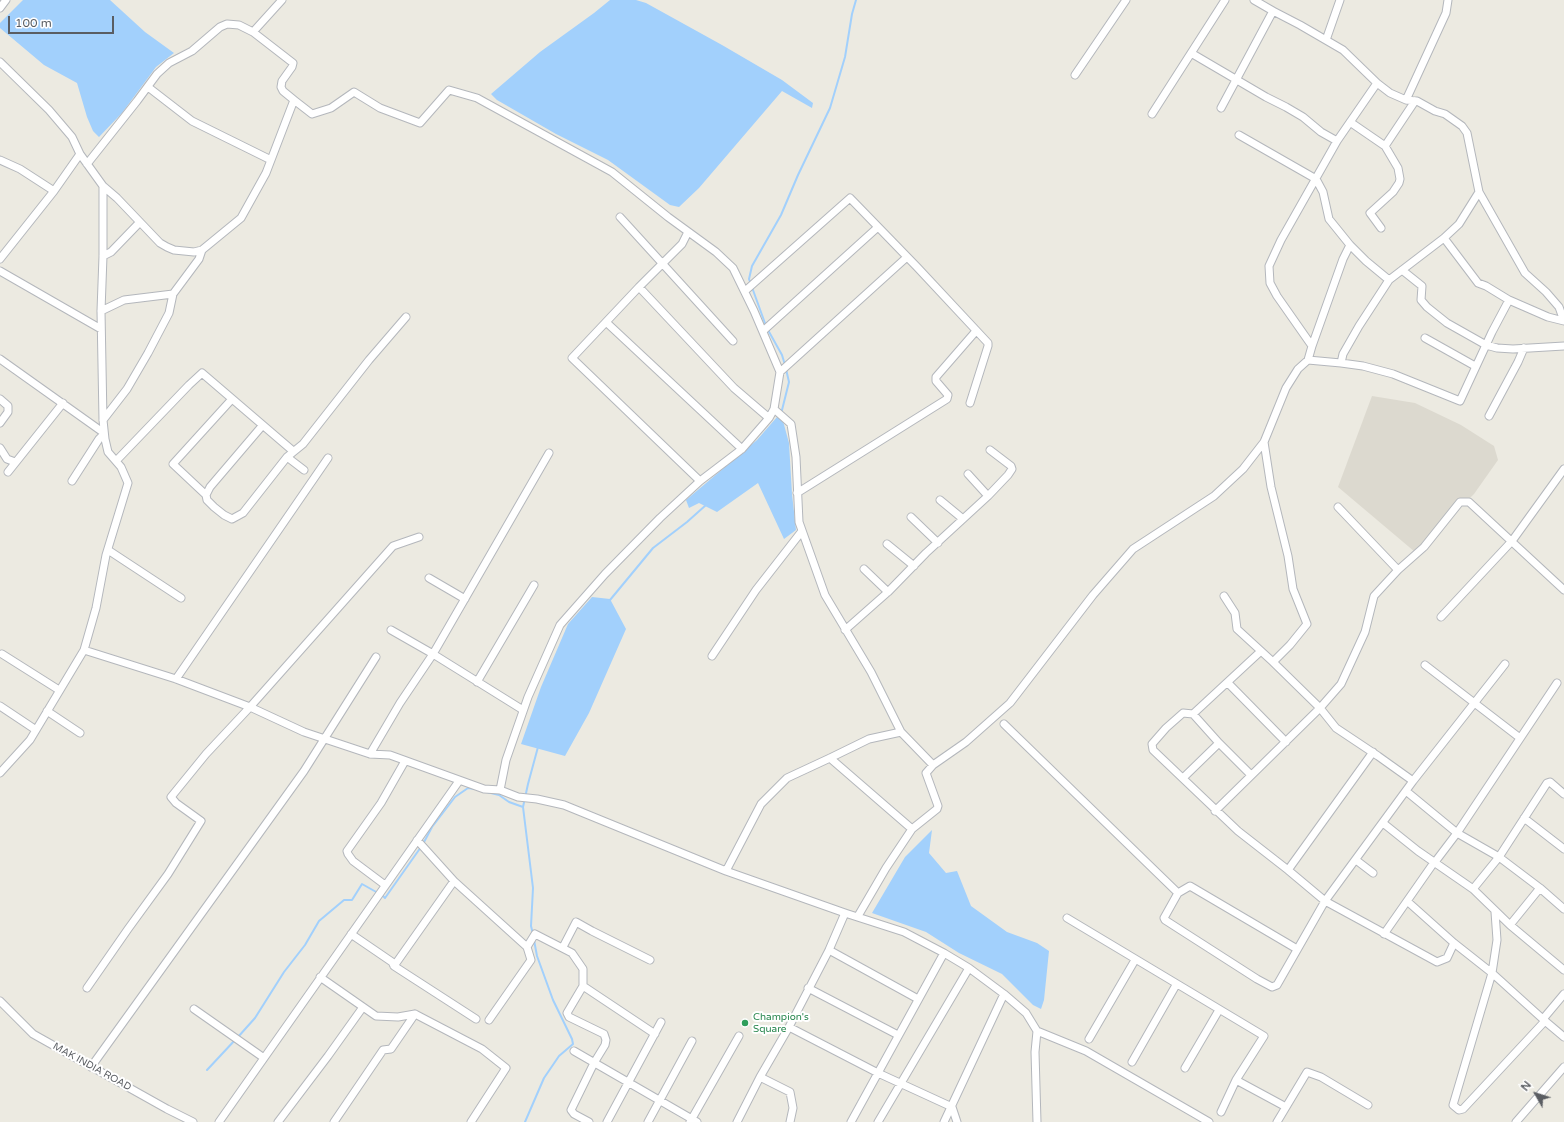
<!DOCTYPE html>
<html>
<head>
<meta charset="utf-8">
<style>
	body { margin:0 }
	#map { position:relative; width:1564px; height:1122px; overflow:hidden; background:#eceae1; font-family:"Varela Round",sans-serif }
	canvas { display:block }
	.north { position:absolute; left:1516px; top:1074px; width:40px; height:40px; -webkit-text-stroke:3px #fff; paint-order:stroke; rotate:309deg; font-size:11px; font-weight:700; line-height:16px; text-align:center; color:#5a5d62 }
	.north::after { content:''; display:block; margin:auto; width:14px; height:18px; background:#5a5d62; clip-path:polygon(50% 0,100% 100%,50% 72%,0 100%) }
	.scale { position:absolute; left:8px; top:16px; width:106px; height:18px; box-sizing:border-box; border:2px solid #5a5d62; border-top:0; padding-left:5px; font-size:12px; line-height:14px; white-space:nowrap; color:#5a5d62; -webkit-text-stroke:3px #fff; paint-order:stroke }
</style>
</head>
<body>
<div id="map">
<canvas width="1564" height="1122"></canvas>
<div class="north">N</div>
<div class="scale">100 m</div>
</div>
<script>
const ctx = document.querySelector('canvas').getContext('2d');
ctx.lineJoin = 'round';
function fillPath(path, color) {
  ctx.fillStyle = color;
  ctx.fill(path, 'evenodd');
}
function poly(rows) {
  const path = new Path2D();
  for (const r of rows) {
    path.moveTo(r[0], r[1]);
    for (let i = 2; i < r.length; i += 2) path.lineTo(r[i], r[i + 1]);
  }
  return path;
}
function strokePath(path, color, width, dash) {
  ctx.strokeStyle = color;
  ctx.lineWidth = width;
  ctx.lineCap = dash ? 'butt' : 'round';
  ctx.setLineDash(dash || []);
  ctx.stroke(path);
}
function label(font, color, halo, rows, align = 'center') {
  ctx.font = font + ' "Varela Round",sans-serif';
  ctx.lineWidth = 4;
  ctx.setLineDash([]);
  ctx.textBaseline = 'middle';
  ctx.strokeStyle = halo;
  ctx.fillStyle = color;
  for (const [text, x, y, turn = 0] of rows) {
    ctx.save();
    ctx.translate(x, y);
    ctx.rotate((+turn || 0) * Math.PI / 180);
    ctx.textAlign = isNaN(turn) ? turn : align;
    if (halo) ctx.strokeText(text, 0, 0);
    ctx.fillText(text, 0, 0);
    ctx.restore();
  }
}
fillPath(poly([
	[1372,396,1415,403,1461,425,1494,446,1498,460,1474,494,1415,552,1338,487]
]), '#dcd9cf');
fillPath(poly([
	[23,0,110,0,145,32,174,53,156,67,122,113,99,137,93,131,87,117,77,83,44,65,0,28,0,23],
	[610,0,636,0,646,3,722,45,782,80,813,103,812,108,782,91,699,188,679,207,670,205,608,160,556,134,497,100,491,94,540,52,594,13],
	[777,417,783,421,789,443,792,494,796,530,784,539,758,483,717,512,699,503,689,508,686,500,757,440],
	[592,597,610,599,626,629,589,713,565,756,521,744,541,687,568,624],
	[932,830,929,853,946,873,957,871,971,906,1007,932,1037,943,1049,951,1044,1000,1041,1009,1033,1005,1002,974,959,953,926,932,872,913,905,857]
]), '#a2d0fc');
strokePath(poly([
	[766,326,749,279,752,266,781,215,798,175,830,108,845,57,852,14,856,0],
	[768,330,782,355,785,365],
	[781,414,789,382,786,369],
	[610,600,653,548,687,522,706,505],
	[487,792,499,795,509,802,523,807],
	[423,844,432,827,455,797,468,788,475,789],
	[382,895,385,898,421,847],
	[533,934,531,926,533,888,523,807,528,784,538,747],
	[238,1037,255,1018,284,972,305,945,319,921,344,900,352,900,362,884,378,893],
	[207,1070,235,1040],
	[525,1122,544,1078,559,1056,573,1044,572,1039,553,1000,537,956,534,940]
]), '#a2d0fc', 2);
const minor = poly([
	[1254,0,1273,11],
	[1448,0,1446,13,1406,100,1417,101,1435,111,1445,114,1462,126,1467,133,1479,192],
	[0,8,6,0],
	[253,32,282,0],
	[1326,40,1340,0],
	[1191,53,1266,97,1286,107,1303,117,1321,132,1337,141],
	[0,62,49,110,72,137,80,154,103,186,103,256,101,311,103,420,105,439,108,452,121,467,128,483,106,555,96,608,84,650,176,679,250,707,304,732,370,754,390,755,484,789,500,790,518,797,537,799,564,805,726,871,845,913,904,932,944,953,969,968,1004,994,1026,1013,1037,1031,1035,1052,1037,1122],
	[1075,75,1126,0],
	[148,87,192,121,271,160],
	[1221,108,1273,11,1300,25,1343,50,1377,83],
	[1152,114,1225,0],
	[1350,122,1385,146],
	[1239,135,1316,179,1323,192,1329,219,1350,245,1366,261,1389,280],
	[0,160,20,169,54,191],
	[87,164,137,101,157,74,169,63,192,51,220,27,227,24,239,25,253,32,293,63,292,67,282,81,281,87,283,91,294,100],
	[103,186,117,198,160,243,167,247,174,250,194,252,202,250,241,218,266,173,294,100,312,114,331,108,354,92,380,108,420,123,449,90,477,98,612,172,668,217,716,252,733,268,754,311,780,372,774,409,769,418,742,449,700,481,660,518,605,574,560,625,528,697,506,760,500,790],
	[620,217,733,341],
	[1381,228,1370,213,1393,192,1399,183,1400,179,1398,168,1385,146,1415,101],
	[688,232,682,244,639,287,734,388,769,418],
	[1444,238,1478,283,1486,286,1509,300,1548,317,1564,321],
	[103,256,111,252,140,222],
	[0,259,54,191,80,154],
	[1402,270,1422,286,1421,300,1427,307,1447,323,1486,345,1497,348,1513,349,1564,346],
	[0,271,101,329],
	[639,287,572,358,700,481],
	[745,291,850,198,917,267,988,343,988,346,970,403],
	[101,311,124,300,173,294,199,259,202,250],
	[606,322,742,449],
	[763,331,878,227],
	[1425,338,1475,366],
	[1312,346,1343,259,1350,245],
	[0,359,104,433],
	[1308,360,1312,346,1277,296,1270,283,1269,266,1281,240,1337,141,1377,83,1390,93,1406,100],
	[1341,363,1363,366,1393,374,1460,401,1492,332,1509,300],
	[780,372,907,257],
	[0,399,8,406,8,412,0,423],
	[774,409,791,424,796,457,799,522,825,595,871,672,901,732],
	[1489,416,1518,362,1524,348],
	[103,420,127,389,148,353,169,313,173,294],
	[262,426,210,487,206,495,207,500,214,507,224,515,232,519,243,513,287,457,303,444,369,360,406,317],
	[1264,442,1271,487,1288,556,1293,589,1307,624,1290,645,1273,662,1320,708,1336,728,1378,756,1413,781,1325,901,1277,985,1272,987,1257,979,1165,920,1164,918,1178,893,1190,886,1297,949],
	[0,448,7,459,15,462],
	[287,457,304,470],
	[116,461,189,385,202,373,293,451],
	[8,472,63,403],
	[968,474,988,496],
	[72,481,99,439,104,434],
	[797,493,947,399,948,395,936,381,936,377,976,331],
	[206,495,173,464,232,399],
	[940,500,963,519],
	[1338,507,1398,570],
	[911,517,938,543],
	[887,544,914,566],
	[108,550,181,598],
	[864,569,888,592],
	[429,578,465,599],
	[1224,596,1235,613,1237,629,1261,651],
	[1441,617,1512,541,1564,469],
	[845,630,888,592,926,553,988,496,1008,475,1012,469,1011,466,990,450],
	[2,654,59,690],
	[712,656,756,590,802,531],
	[1273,662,1261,651,1193,714,1183,713,1166,728,1152,744,1153,750,1238,831,1288,870,1325,901,1437,962,1447,958,1454,943],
	[1425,665,1520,738],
	[176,679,328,458],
	[477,682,534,585],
	[1228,683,1286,742],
	[0,706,36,730],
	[523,710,433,654,549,453],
	[47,711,80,733],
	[1004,724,1178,893],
	[1219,743,1251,775],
	[370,754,400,703,433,654,391,630],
	[830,758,912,829],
	[0,773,30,740,84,650],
	[1183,778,1219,743,1193,714],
	[1413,781,1505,664],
	[1406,791,1457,833,1499,857,1540,888,1564,909],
	[1215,811,1320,708,1341,684,1365,632,1374,596,1398,570,1424,547,1460,502,1469,502,1564,590],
	[1524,818,1564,849],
	[1383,823,1418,851,1473,889,1510,925,1564,970],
	[417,840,454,881,394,966,476,1019],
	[1356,860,1373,873],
	[1435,862,1457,833,1557,683],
	[1288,870,1373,752],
	[726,871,761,804,787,778,830,758,869,739,901,732,933,765,966,742,1010,703,1093,595,1133,549,1214,496,1243,469,1264,442,1286,388,1298,369,1308,360,1341,363,1343,354,1359,326,1389,280,1444,238,1459,224,1479,192,1525,273,1546,292,1559,307,1564,321],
	[454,881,527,947],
	[385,885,353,861,348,854,347,851,381,803,405,761],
	[1473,889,1499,857,1547,783,1550,782,1564,794],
	[1407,901,1454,943,1492,973,1545,1021,1463,1109,1459,1110,1453,1105,1492,973,1497,940,1495,912],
	[858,916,886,868,912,829,937,809,938,806,926,773,933,765],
	[1067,918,1264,1036,1236,1080,1221,1112],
	[1510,925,1540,888],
	[351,934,392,962,394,966],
	[1384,934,1435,861],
	[563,947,576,922,592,931,650,960],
	[829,950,918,999],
	[320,977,376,1016,398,1017,415,1014],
	[583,986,655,1034],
	[87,988,128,929,168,874,201,821,176,803,171,797,206,754,250,707,393,546,419,537],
	[808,988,898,1035],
	[0,1001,33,1034,167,1109,193,1122],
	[194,1009,264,1058],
	[1543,1019,1564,994],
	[489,1020,531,960,527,947,535,934,572,953,583,969,583,986,567,1013,569,1017,604,1034,606,1040,605,1045,594,1063,571,1110,574,1114,589,1122],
	[1545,1021,1564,1037],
	[789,1027,878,1073,952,1107,957,1122],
	[1037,1031,1086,1051,1209,1122],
	[1089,1039,1135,960],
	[574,1051,697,1122],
	[1132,1062,1176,985],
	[91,1067,304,771,376,657],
	[1185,1068,1219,1010],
	[760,1077,790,1092,793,1108,790,1122],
	[1236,1080,1286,1107],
	[219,1122,459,781],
	[278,1122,328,1056,363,1007],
	[334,1122,383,1050,391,1049,415,1014,482,1049,506,1068,471,1122],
	[607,1122,661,1022],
	[648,1122,692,1041],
	[690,1122,739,1036],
	[737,1122,760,1077,789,1027,829,950,845,913],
	[851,1122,944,953],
	[878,1122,969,968],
	[944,1122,1004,994],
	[1277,1122,1307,1072,1321,1077,1368,1105],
	[1516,1122,1564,1067]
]);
strokePath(minor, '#b4b7bc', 9);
strokePath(minor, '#fff', 7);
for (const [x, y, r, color] of [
	[745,1023,4,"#2e9e5b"]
]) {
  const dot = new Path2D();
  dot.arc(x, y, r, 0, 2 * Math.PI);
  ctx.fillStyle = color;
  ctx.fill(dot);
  strokePath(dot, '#fff', 1.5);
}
label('10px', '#27864d', '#fff', [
	["Champion's",753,1017],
	["Square",753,1029]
], 'left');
label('10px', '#5a5d62', '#fff', [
	["MAK INDIA ROAD",92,1067,29]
]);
</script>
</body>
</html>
